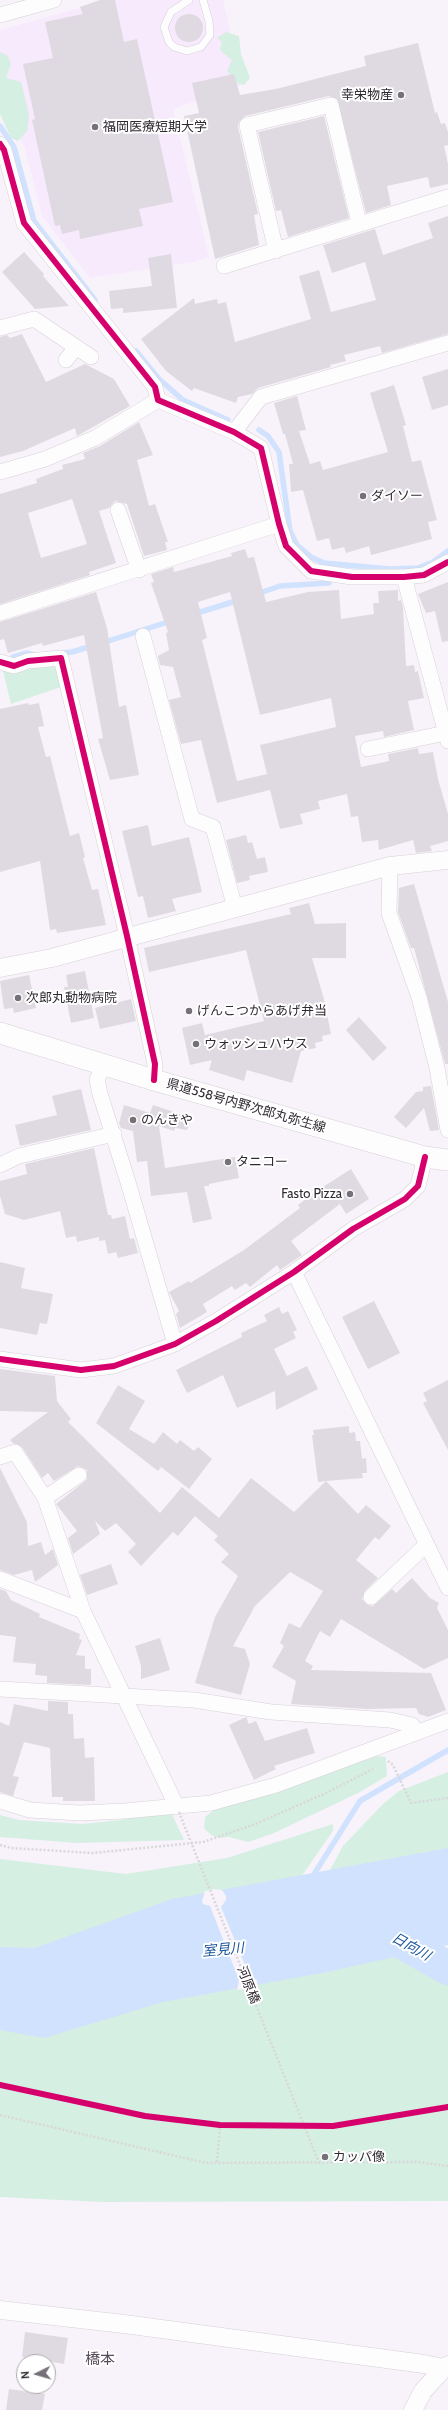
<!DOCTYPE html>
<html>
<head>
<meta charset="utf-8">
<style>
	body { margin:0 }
	#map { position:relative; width:448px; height:2410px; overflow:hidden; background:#f8f3fa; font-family:Cabin,sans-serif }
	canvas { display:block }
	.north { position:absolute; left:16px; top:2354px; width:40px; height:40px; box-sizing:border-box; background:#fff; border:1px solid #acaaad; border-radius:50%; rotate:265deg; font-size:11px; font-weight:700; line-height:16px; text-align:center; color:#302a32 }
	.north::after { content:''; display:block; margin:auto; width:14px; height:18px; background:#767078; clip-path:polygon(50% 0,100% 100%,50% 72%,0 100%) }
</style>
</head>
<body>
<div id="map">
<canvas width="448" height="2410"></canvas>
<div class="north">N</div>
</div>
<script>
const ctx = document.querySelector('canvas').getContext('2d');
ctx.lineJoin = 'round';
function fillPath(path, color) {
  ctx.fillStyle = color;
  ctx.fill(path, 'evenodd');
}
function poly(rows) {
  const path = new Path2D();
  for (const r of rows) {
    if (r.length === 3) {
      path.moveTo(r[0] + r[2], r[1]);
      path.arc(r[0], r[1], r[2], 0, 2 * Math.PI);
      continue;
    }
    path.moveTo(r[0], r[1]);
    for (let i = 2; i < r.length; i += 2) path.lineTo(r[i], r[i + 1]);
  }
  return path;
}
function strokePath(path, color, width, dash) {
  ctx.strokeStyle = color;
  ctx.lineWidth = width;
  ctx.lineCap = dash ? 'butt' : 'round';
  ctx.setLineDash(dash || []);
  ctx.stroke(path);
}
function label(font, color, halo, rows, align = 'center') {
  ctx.font = font + ' Cabin,"Noto Sans JP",sans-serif';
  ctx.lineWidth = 4;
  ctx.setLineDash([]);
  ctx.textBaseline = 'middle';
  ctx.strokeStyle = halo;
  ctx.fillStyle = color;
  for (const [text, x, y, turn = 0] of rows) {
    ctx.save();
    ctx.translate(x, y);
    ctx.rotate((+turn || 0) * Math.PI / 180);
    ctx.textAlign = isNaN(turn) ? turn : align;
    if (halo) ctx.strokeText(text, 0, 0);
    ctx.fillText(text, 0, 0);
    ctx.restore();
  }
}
fillPath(poly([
	[109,0,223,0,242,85,173,109,209,257,193,262,90,278,42,216,24,145,0,108,0,30]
]), '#f7eafd');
fillPath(poly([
	[226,32,239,36,241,54,250,78,244,85,237,83,227,71,232,60,221,51,220,48,222,42,217,38],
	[0,52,8,56,11,64,6,78,21,82,27,106,29,115,27,131,18,141,11,138,0,114],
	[55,663,61,687,11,704,3,671],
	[378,1756,386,1757,387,1776,360,1792,272,1834,248,1842,229,1837,219,1838,211,1835,204,1828,205,1817,216,1808],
	[448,1772,448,1858,324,1881,343,1846,383,1804,399,1791],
	[172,1814,184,1840,77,1843,0,1837,0,1815,19,1820,82,1824,121,1820,127,1817],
	[333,1824,333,1831,296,1884,37,1957,0,1955,0,1859,126,1874,227,1858],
	[398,1948,448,1980,448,2201,102,2202,0,2197,0,2021]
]), '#d5efe3');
fillPath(poly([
	[448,1848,448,1945,327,1972,163,2002,44,2038,0,2030,0,1947,35,1948,172,1899]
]), '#d0e2fd');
fillPath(poly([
	[214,1889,222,1890,226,1896,226,1900,221,1907,250,1977,257,1980,258,1987,237,1990,239,1980,210,1906,203,1904,202,1901,205,1891]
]), '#f8f3fa');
strokePath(poly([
	[0,126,14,147,34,221,95,300],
	[136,351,159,379,183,400,228,420],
	[259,430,268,436,279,452,290,531,297,545,311,557,324,563,390,569,418,568,433,562,448,551],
	[257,594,280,586,329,583],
	[194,614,239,600],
	[102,643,171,621],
	[60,653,72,652,92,646],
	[8,663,13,657,27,653,34,655],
	[311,1879,360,1801,448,1750]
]), '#d0e2fd', 5.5);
strokePath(poly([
	[377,1928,448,1968]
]), '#d0e2fd', 34);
fillPath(poly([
	[100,0,115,0,124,42,137,39,173,202,139,209,143,226,80,239,79,230,62,234,60,225,55,226,32,120,35,119,23,64,53,58,45,22,83,14,80,7],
	[189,28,14],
	[418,43,435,113,437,112,441,124,445,123,448,132,448,145,444,146,448,164,448,184,430,188,428,177,387,186,391,205,366,213,337,99,329,96,245,116,239,122,238,127,258,214,254,215,259,245,215,259,184,116,199,113,192,83,234,74,240,95,276,89,366,66,364,56],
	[324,116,349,218,288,237,281,210,276,211,258,132],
	[448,216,448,334,382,353,380,346,344,355,346,361,330,365,331,367,258,388,252,394,238,397,236,403,194,388,192,391,166,371,141,339,194,298,195,304,217,299,218,304,226,302,235,342,311,319,299,276,319,270,331,312,376,300,365,262,332,273,323,245,375,229,383,255,433,238,428,223],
	[24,252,44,274,43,276,69,306,35,309,2,272],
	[171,254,177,308,123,313,123,308,111,309,109,291,152,286,148,258],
	[22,334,46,382,85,364,114,379,130,406,77,436,75,428,23,451,0,457,0,337,7,335,10,338],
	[448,369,448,405,432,410,422,377],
	[394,385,406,425,403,426,412,462,421,460,437,520,428,522,432,539,371,555,369,546,346,553,344,547,332,550,329,538,317,541,303,490,291,492,289,464,293,464,285,434,283,434,274,403,297,396,306,430,299,431,310,464,320,461,323,470,388,452,370,393],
	[139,422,153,455,137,460,149,506,155,504,168,542,165,542,167,550,144,556,127,504,115,501,109,508,99,511,116,563,89,572,90,575,0,604,0,494,37,483,36,479,63,469,62,465,85,459,83,453,100,446],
	[72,499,87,544,41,558,28,513],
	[245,549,248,558,254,557,266,602,308,592,339,590,341,619,374,614,373,603,379,603,378,591,398,590,398,601,401,600,403,608,406,666,414,665,415,672,418,671,424,698,408,701,414,730,384,737,383,731,355,736,361,767,389,761,388,754,418,748,419,754,433,752,438,779,448,814,448,841,430,846,432,851,416,853,413,840,379,850,378,840,362,842,358,816,351,817,347,794,318,801,320,809,300,814,303,824,280,829,270,790,217,803,201,740,181,744,169,700,181,697,173,667,160,665,158,656,169,650,166,633,168,632,151,583,154,582,151,574,173,567,174,572,232,556,231,553],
	[230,592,260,715,331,698,336,727,260,745,267,774,237,781,202,640,207,638,198,602],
	[448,582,448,641,442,642,435,611,426,613,418,594],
	[96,592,107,628,119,707,126,705,139,775,110,780,98,739,103,738,84,635,43,646,42,643,8,653,4,639,0,640,0,622],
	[28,703,29,705,39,703,44,726,38,727,46,757,50,756,70,836,79,833,85,857,83,858,92,890,98,889,106,925,57,933,56,929,50,930,40,861,0,872,0,709],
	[148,825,152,846,189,837,202,892,172,899,176,911,148,918,143,896,138,897,122,831],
	[246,835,248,843,252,842,257,859,265,857,268,872,249,876,250,880,237,883,226,840],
	[414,884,448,1002,448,1064,445,1064,414,948,411,948,398,912,399,888],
	[309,903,315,924,346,923,346,958,312,958,324,999,331,1034,322,1036,323,1041,315,1043,316,1048,301,1051,292,1083,247,1070,244,1081,209,1070,212,1060,190,1065,182,1028,202,1023,205,1035,264,1021,246,950,149,972,144,948,291,914,289,908],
	[85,971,94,1018,71,1023,64,987,68,987,66,975],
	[29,975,36,1008,14,1013,13,1008,4,1009,0,981],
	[131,999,136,1021,100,1029,95,1008],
	[359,1017,387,1048,373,1061,346,1030],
	[431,1086,439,1130,430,1131,424,1108,406,1128,394,1117,416,1092,423,1091,423,1087],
	[81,1089,91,1130,20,1146,15,1125,57,1115,52,1096],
	[124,1105,150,1113,153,1105,192,1118,187,1130,175,1128,174,1131,159,1126,165,1168,235,1157,239,1178,209,1184,209,1186,204,1186,212,1219,193,1223,187,1192,151,1196,147,1161,137,1162,133,1131,121,1128,119,1123],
	[94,1148,108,1215,111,1215,112,1219,125,1216,130,1239,134,1238,138,1253,118,1258,116,1252,108,1254,105,1240,99,1241,99,1237,77,1242,76,1236,66,1238,60,1211,24,1220,5,1214,0,1196,0,1181,27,1174,25,1164],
	[351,1169,369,1199,346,1214,340,1204,291,1241,302,1255,280,1270,277,1265,250,1287,246,1283,235,1290,232,1286,203,1304,207,1312,180,1328,176,1314,179,1311,169,1292,189,1281,190,1283,244,1250,300,1208,298,1205,312,1194],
	[0,1262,25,1268,21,1288,53,1294,47,1324,40,1323,37,1335,0,1328],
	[374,1301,400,1353,368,1369,342,1317],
	[279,1307,282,1314,288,1311,297,1330,293,1332,296,1338,274,1349,287,1376,307,1366,318,1389,276,1410,275,1391,237,1408,223,1375,187,1393,176,1370,242,1337,241,1333,267,1321,264,1315],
	[0,1369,55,1376,57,1401,71,1419,68,1422,160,1513,182,1487,219,1518,251,1478,294,1512,326,1481,318,1482,312,1435,314,1435,313,1430,349,1426,349,1433,355,1432,356,1441,360,1441,362,1459,366,1458,367,1473,362,1473,363,1478,326,1481,358,1514,366,1505,391,1526,379,1540,375,1537,356,1560,378,1578,365,1591,362,1599,368,1605,373,1606,392,1589,396,1593,412,1578,430,1598,439,1603,437,1608,448,1630,448,1658,424,1669,341,1619,330,1637,320,1631,305,1661,313,1666,311,1670,431,1673,446,1710,428,1717,419,1714,416,1708,367,1709,291,1704,296,1681,272,1667,284,1646,280,1643,289,1623,300,1628,323,1591,290,1572,255,1606,233,1646,245,1649,250,1664,241,1695,195,1683,215,1617,238,1576,221,1562,229,1554,214,1540,218,1536,195,1516,178,1536,173,1532,141,1566,128,1552,136,1544,116,1523,105,1531,95,1521,100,1534,73,1554,68,1538,77,1531,56,1504,84,1482,87,1479,87,1470,78,1466,54,1481,48,1473,42,1478,22,1447,13,1443,10,1440,48,1412,0,1411],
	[448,1380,448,1450,423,1403,427,1401,423,1393],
	[118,1385,145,1401,129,1429,154,1444,163,1432,177,1444,180,1440,194,1451,198,1447,212,1459,189,1489,161,1467,158,1471,96,1423],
	[0,1468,27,1522,28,1546,41,1542,45,1555,53,1549,58,1565,35,1582,32,1570,14,1575,0,1570],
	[111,1564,118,1584,87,1595,80,1575],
	[0,1589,6,1591,11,1600,40,1614,39,1617,80,1634,79,1639,82,1640,76,1655,85,1656,85,1669,91,1669,91,1685,47,1683,47,1676,35,1675,36,1664,13,1662,16,1637,0,1635],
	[160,1638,170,1670,141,1679,141,1666,135,1646],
	[48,1701,68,1702,68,1714,73,1714,74,1739,84,1738,85,1758,94,1757,95,1801,63,1801,63,1797,52,1797,50,1748,24,1742,13,1776,19,1777,13,1796,0,1792,0,1722,9,1726,14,1704,48,1711],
	[246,1717,249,1724,256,1721,265,1741,307,1728,315,1753,274,1766,276,1769,254,1780,229,1725],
	[25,2332,68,2338,64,2364,22,2357],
	[9,2389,45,2394,42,2410,6,2410]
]), '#dfdae1');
const service = poly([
	[189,0,171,12,164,27,169,42,174,47,187,51,201,47,210,35,209,21,203,0]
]);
const minor = poly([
	[0,15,54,0],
	[0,144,4,150,24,223,155,387,158,400,234,432,261,448,279,524,286,546,311,571,352,577,404,577,424,575,448,562],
	[276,251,247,125,331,105,359,223],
	[224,266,448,197],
	[0,328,34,319,91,357],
	[66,360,76,347],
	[234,432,261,397,448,343],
	[0,472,45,459,95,438,158,400],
	[118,510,139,570],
	[404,577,448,741],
	[0,613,279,524],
	[143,636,192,819,213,827,235,908],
	[0,662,14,666,28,661,61,658,127,936,155,1064,154,1080],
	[368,749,446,733],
	[390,866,389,913,419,997,437,1068,448,1130],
	[104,1066,97,1079,100,1094,128,1182,175,1344],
	[0,1165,19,1156,114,1134],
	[294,1272,448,1588],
	[0,1359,81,1370,114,1366,175,1344,216,1321,294,1272,353,1229,405,1199,418,1186,425,1157],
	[0,1457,15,1452,45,1498,83,1611],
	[45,1498,79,1475],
	[0,1579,83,1611,177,1807],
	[371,1597,426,1545],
	[0,1689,194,1700,271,1712,390,1720,412,1725,416,1732],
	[0,1801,30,1810,79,1813,125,1811,211,1803,276,1785,448,1721]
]);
const tertiary = poly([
	[0,968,52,958,390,866,448,860],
	[0,2310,124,2324,424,2364,444,2368,448,2365],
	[413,2410,423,2391,444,2368]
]);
const secondary = poly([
	[0,1033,154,1080,425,1157,448,1160]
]);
strokePath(service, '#d6d0d7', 8);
strokePath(minor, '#d6d0d7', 16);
strokePath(tertiary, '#d6d0d7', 19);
strokePath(secondary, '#d6d0d7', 22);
strokePath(poly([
	[388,1761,393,1765,411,1803,448,1798],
	[0,1845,11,1848,93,1853,203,1842,253,1825,326,1793,373,1769],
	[0,2085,145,2116,220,2125,333,2126,448,2107],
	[0,2115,206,2163,417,2162,448,2166],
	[317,2158,319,2163],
	[217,2162,220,2125]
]), '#d9d7da', 2.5, [2, 2]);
strokePath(service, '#fefdfe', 7);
strokePath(minor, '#fefdfe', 15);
strokePath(tertiary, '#fefdfe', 18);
strokePath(secondary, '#fefdfe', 21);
strokePath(poly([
	[179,1812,317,2158]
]), '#d9d7da', 2.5, [2, 2]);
strokePath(poly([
	[0,144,4,150,24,223,155,387,158,400,234,432,261,448,279,524,286,546,311,571,352,577,404,577,424,575,448,562],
	[0,662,14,666,28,661,61,658,127,936,155,1064,154,1080],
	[0,1359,81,1370,114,1366,175,1344,216,1321,294,1272,353,1229,405,1199,418,1186,425,1157],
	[0,2085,145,2116,220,2125,333,2126,448,2107]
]), '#d6006c', 6);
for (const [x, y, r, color] of [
	[401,95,4,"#767078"],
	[95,127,4,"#767078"],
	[363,496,4,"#767078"],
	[18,998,4,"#767078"],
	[189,1011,4,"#767078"],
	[196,1044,4,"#767078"],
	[133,1120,4,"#767078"],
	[228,1162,4,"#767078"],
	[350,1194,4,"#767078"],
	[325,2157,4,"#767078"]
]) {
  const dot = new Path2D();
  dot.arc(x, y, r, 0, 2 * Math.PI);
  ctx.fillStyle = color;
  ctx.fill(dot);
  strokePath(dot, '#fff', 1.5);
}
label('13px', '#302a32', '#fff', [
	["幸栄物産",393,95,"right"],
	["福岡医療短期大学",103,127],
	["ダイソー",371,496],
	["次郎丸動物病院",26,998],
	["げんこつからあげ弁当",197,1011],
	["ウォッシュハウス",204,1044],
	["のんきや",141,1120],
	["タニコー",236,1162],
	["Fasto Pizza",342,1194,"right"],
	["カッパ像",333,2157]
], 'left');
label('13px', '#302a32', '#fff', [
	["県道558号内野次郎丸弥生線",246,1106,16],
	["河原橋",248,1985,68]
]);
label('italic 14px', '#1b579b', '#fff', [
	["日向川",411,1947,29],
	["室見川",223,1950,-5]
]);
label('15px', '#584b5c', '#fff', [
	["橋本",100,2360]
]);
</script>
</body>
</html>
